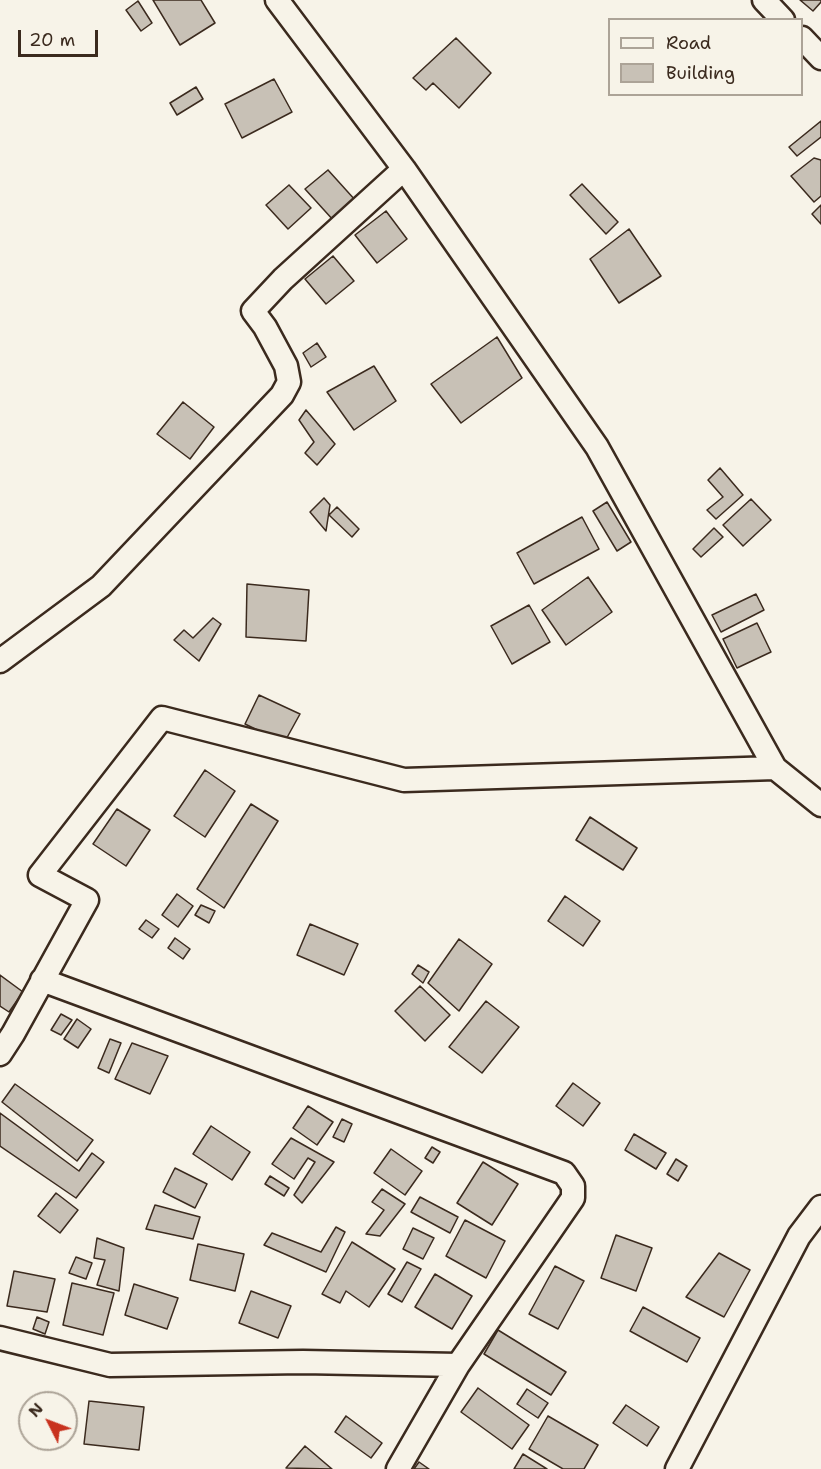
<!DOCTYPE html>
<html>
<head>
<meta charset="utf-8">
<style>
	body { margin:0 }
	#map { position:relative; width:821px; height:1469px; overflow:hidden; background:#f7f3e8; font-family:"Shantell Sans",sans-serif }
	canvas { display:block }
	.legend { position:absolute; left:608px; top:18px; width:195px; height:78px; box-sizing:border-box; background:#f7f3e8; border:2px solid #aca397; margin:0; padding:8px 10px; list-style:none; font-size:18px; color:#3b2a1e }
	.legend li { display:flex; align-items:center; gap:12px; height:30px }
	.legend b { width:30px; border:2px solid #aca397 }
	.north { position:absolute; left:18px; top:1391px; width:60px; height:60px; box-sizing:border-box; background:#f7f3e8; border:2px solid #aca397; border-radius:50%; rotate:312deg; font-size:16px; font-weight:700; line-height:24px; text-align:center; color:#3b2a1e }
	.north::after { content:''; display:block; margin:auto; width:21px; height:27px; background:#c8321e; clip-path:polygon(50% 0,100% 100%,50% 72%,0 100%) }
	.scale { position:absolute; left:18px; top:30px; width:80px; height:27px; box-sizing:border-box; border:3px solid #3b2a1e; border-top:0; padding-left:8px; font-size:18px; line-height:21px; white-space:nowrap; color:#3b2a1e; -webkit-text-stroke:4px #f7f3e8; paint-order:stroke }
</style>
</head>
<body>
<div id="map">
<canvas width="821" height="1469"></canvas>
<ul class="legend">
<li><b style="height:8px;background:#f7f3e8"></b>Road</li>
<li><b style="height:16px;background:#c8c1b6"></b>Building</li>
</ul>
<div class="north">N</div>
<div class="scale">20 m</div>
</div>
<script>
const ctx = document.querySelector('canvas').getContext('2d');
ctx.lineJoin = 'round';
function fillPath(path, color) {
  ctx.fillStyle = color;
  ctx.fill(path, 'evenodd');
}
function poly(rows) {
  const path = new Path2D();
  for (const r of rows) {
    path.moveTo(r[0], r[1]);
    for (let i = 2; i < r.length; i += 2) path.lineTo(r[i], r[i + 1]);
  }
  return path;
}
function strokePath(path, color, width, dash) {
  ctx.strokeStyle = color;
  ctx.lineWidth = width;
  ctx.lineCap = dash ? 'butt' : 'round';
  ctx.setLineDash(dash || []);
  ctx.stroke(path);
}
const building = poly([
	[153,0,201,0,215,23,180,45,153,0],
	[800,0,821,0,821,2,813,11,800,0],
	[138,1,152,23,141,31,126,10,138,1],
	[456,38,491,73,459,108,433,83,426,90,413,78,456,38],
	[274,79,292,112,242,138,225,104,274,79],
	[196,87,203,99,177,115,170,103,196,87],
	[821,121,821,137,797,156,789,147,821,121],
	[814,158,821,160,821,196,814,202,791,176,814,158],
	[328,170,356,201,334,221,305,189,328,170],
	[582,184,618,222,606,234,570,195,582,184],
	[289,185,311,208,288,229,266,205,289,185],
	[821,205,821,224,812,214,821,205],
	[386,211,407,239,377,263,355,235,386,211],
	[629,229,661,276,619,303,590,259,629,229],
	[333,256,354,281,326,304,305,279,333,256],
	[497,337,522,378,461,423,431,384,497,337],
	[317,343,326,357,311,367,303,353,317,343],
	[374,366,396,401,354,430,327,392,374,366],
	[183,402,214,427,190,459,157,434,183,402],
	[306,410,335,444,317,465,305,453,314,442,299,420,306,410],
	[720,468,743,495,716,519,707,510,723,497,708,480,720,468],
	[324,498,330,505,326,531,310,512,324,498],
	[751,499,771,520,743,546,723,525,751,499],
	[607,502,631,542,617,551,593,511,607,502],
	[337,507,359,529,352,537,329,515,337,507],
	[582,517,599,549,534,584,517,553,582,517],
	[714,528,723,537,701,557,693,549,714,528],
	[588,577,612,612,566,645,542,610,588,577],
	[247,584,309,590,306,641,246,637,247,584],
	[756,594,764,610,721,632,712,615,756,594],
	[529,605,550,642,512,664,491,626,529,605],
	[213,618,221,624,199,661,174,640,184,630,193,638,213,618],
	[757,623,771,652,737,668,723,639,757,623],
	[259,695,300,714,284,743,245,724,259,695],
	[205,770,235,791,205,837,174,816,205,770],
	[251,804,278,821,224,908,197,889,251,804],
	[117,809,150,830,126,866,93,844,117,809],
	[590,817,637,848,623,870,576,840,590,817],
	[177,894,193,906,178,927,162,915,177,894],
	[565,896,600,921,583,946,548,921,565,896],
	[201,905,215,911,209,923,195,915,201,905],
	[146,920,159,929,152,938,139,929,146,920],
	[310,924,358,944,344,975,297,955,310,924],
	[175,938,190,949,183,959,168,948,175,938],
	[459,939,492,964,459,1011,428,983,459,939],
	[418,965,429,972,423,983,412,974,418,965],
	[0,975,23,992,9,1012,0,1006,0,975],
	[420,986,450,1015,425,1041,395,1011,420,986],
	[486,1001,519,1027,482,1073,449,1047,486,1001],
	[61,1014,72,1020,61,1035,51,1030,61,1014],
	[77,1019,91,1029,78,1048,64,1039,77,1019],
	[110,1039,121,1043,109,1073,98,1068,110,1039],
	[132,1043,168,1056,150,1094,115,1079,132,1043],
	[573,1083,600,1103,583,1126,556,1106,573,1083],
	[15,1084,93,1140,77,1161,2,1102,15,1084],
	[308,1106,333,1122,317,1145,293,1128,308,1106],
	[0,1113,79,1171,92,1153,104,1162,76,1198,0,1146,0,1113],
	[342,1119,352,1124,344,1142,333,1137,342,1119],
	[211,1126,250,1152,232,1180,193,1154,211,1126],
	[634,1134,666,1153,656,1169,625,1150,634,1134],
	[291,1138,334,1162,302,1203,294,1195,315,1162,308,1158,294,1179,272,1164,291,1138],
	[432,1147,440,1152,433,1163,425,1158,432,1147],
	[391,1149,422,1171,405,1195,374,1173,391,1149],
	[676,1159,687,1166,678,1181,667,1174,676,1159],
	[483,1162,518,1184,492,1225,457,1203,483,1162],
	[175,1168,207,1184,195,1208,163,1192,175,1168],
	[270,1176,289,1188,284,1196,265,1184,270,1176],
	[382,1189,405,1204,380,1236,366,1234,384,1210,372,1202,382,1189],
	[56,1193,78,1210,60,1233,38,1216,56,1193],
	[420,1197,458,1217,450,1233,411,1212,420,1197],
	[155,1205,200,1217,193,1239,146,1229,155,1205],
	[465,1220,505,1241,486,1278,446,1256,465,1220],
	[336,1227,345,1232,326,1272,264,1245,272,1233,321,1252,336,1227],
	[413,1228,434,1238,423,1259,403,1249,413,1228],
	[616,1235,652,1248,636,1291,601,1278,616,1235],
	[97,1238,124,1248,119,1291,97,1285,105,1260,94,1258,97,1238],
	[352,1242,395,1269,369,1307,346,1291,340,1303,322,1294,352,1242],
	[198,1244,244,1254,235,1291,190,1280,198,1244],
	[719,1253,750,1270,724,1317,686,1297,719,1253],
	[76,1257,92,1263,86,1279,69,1273,76,1257],
	[407,1262,421,1269,402,1302,388,1294,407,1262],
	[555,1266,584,1281,558,1329,529,1314,555,1266],
	[14,1271,55,1279,47,1312,7,1306,14,1271],
	[435,1274,472,1296,452,1329,415,1307,435,1274],
	[72,1283,114,1293,103,1335,63,1325,72,1283],
	[134,1284,178,1298,167,1329,125,1315,134,1284],
	[251,1291,291,1306,278,1338,239,1323,251,1291],
	[643,1307,700,1338,687,1362,630,1331,643,1307],
	[37,1317,49,1322,45,1334,33,1329,37,1317],
	[498,1330,566,1372,551,1395,484,1354,498,1330],
	[478,1388,529,1425,512,1449,461,1412,478,1388],
	[527,1389,548,1403,538,1418,517,1404,527,1389],
	[89,1401,144,1407,139,1450,84,1444,89,1401],
	[626,1405,659,1427,647,1446,613,1423,626,1405],
	[346,1416,382,1443,371,1458,335,1432,346,1416],
	[548,1416,598,1445,584,1469,563,1469,529,1449,548,1416],
	[305,1446,332,1469,286,1468,305,1446],
	[523,1454,547,1469,514,1469,523,1454],
	[419,1462,429,1469,414,1469,419,1462]
]);
fillPath(building, '#c8c1b6');
strokePath(building, '#3b2a1e', 1.5);
const street = poly([
	[277,0,404,169,597,447,775,768,821,805],
	[764,0,783,20],
	[802,38,821,58],
	[0,661,101,586,282,395,289,382,286,366,265,327,253,311,283,279,404,169],
	[42,980,564,1173,573,1186,573,1198,458,1365,398,1469],
	[0,1054,13,1034,87,900,40,875,162,718,404,780,775,768],
	[0,1338,110,1365,303,1362,458,1365],
	[677,1469,799,1236,821,1207]
]);
strokePath(street, '#3b2a1e', 27);
strokePath(street, '#f7f3e8', 22);
</script>
</body>
</html>
